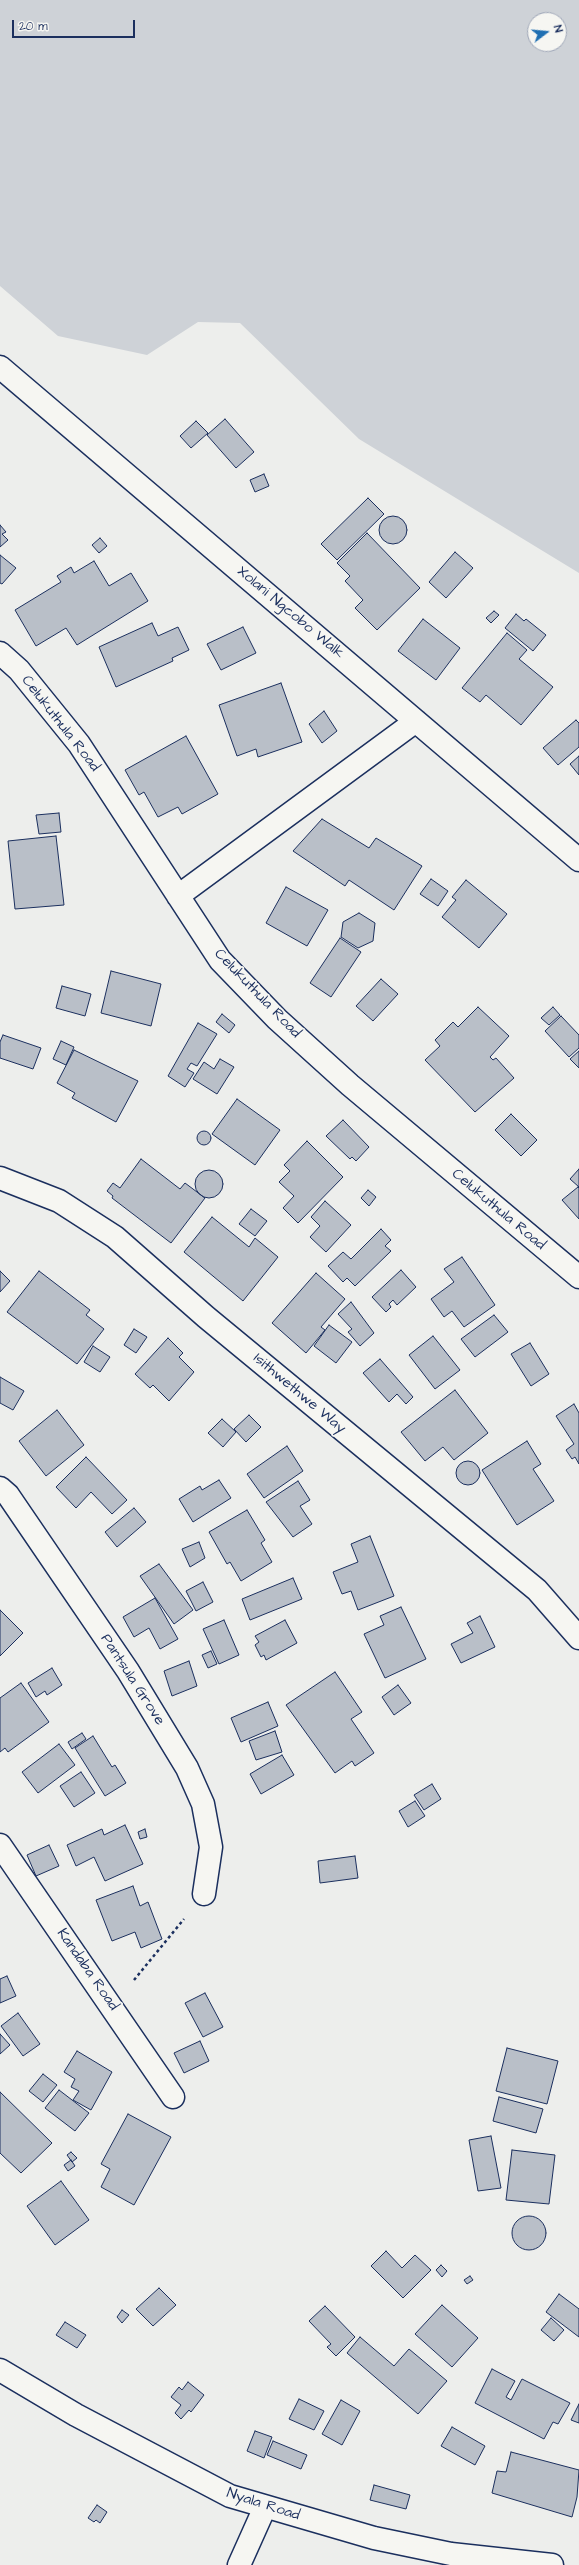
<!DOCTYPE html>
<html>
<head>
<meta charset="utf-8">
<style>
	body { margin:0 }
	#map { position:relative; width:579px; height:2565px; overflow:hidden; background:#edeeec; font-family:"Architects Daughter",sans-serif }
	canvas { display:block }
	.north { position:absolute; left:527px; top:12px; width:40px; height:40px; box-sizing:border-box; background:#f6f6f2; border:1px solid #9ea6b7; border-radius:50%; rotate:74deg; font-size:11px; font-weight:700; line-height:16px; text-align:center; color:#1b2f5e }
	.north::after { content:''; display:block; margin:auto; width:14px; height:18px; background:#1f6fb2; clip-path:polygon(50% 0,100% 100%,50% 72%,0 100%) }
	.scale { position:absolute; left:12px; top:20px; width:123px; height:18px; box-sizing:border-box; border:2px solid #1b2f5e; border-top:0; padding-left:5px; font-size:12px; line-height:14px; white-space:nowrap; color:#1b2f5e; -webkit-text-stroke:3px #f6f6f2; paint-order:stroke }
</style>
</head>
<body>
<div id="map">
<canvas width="579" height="2565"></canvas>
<div class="north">N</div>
<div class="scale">20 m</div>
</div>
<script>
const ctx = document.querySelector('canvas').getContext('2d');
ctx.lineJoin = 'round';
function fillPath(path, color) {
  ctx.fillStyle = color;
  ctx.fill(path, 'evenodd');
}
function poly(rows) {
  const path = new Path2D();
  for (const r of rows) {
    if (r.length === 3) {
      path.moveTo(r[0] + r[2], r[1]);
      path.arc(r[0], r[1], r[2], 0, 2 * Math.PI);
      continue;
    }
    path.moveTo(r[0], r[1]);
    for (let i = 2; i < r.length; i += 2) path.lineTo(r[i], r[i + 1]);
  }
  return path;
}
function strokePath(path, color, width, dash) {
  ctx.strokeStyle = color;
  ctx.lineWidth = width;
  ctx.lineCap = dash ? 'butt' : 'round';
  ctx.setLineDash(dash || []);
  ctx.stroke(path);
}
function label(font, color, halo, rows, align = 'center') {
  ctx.font = font + ' "Architects Daughter",sans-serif';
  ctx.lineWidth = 3.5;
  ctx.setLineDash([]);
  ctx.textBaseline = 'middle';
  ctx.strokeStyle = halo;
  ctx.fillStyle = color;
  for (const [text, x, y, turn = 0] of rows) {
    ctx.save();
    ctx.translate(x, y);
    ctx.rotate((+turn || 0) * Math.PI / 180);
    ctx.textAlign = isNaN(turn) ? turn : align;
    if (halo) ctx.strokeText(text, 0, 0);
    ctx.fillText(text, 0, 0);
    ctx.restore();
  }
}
fillPath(poly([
	[0,0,579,0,579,573,359,439,240,323,198,322,147,355,58,336,0,286],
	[535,20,559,20,559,44,535,44]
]), '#ced2d7');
const building = poly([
	[225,419,254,452,236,468,207,435,225,419],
	[196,421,208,433,191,448,180,436,196,421],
	[264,474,269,486,255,492,250,480,264,474],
	[368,498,384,514,337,560,321,544,368,498],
	[393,530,14],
	[0,525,6,532,2,534,8,540,0,547,0,525],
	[367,533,420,588,377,630,355,608,363,600,345,581,350,576,337,563,367,533],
	[100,538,107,546,99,553,92,545,100,538],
	[455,552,473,568,446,598,429,582,455,552],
	[0,555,16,568,2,584,0,583,0,555],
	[94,561,109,586,131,573,148,601,77,645,66,628,36,646,15,610,61,582,57,576,71,567,74,573,94,561],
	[494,611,499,615,491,623,486,618,494,611],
	[516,614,524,621,526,619,546,635,533,651,505,628,516,614],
	[423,619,460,648,436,680,398,651,423,619],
	[152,623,158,636,178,627,189,650,172,658,173,661,116,687,99,647,152,623],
	[243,627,256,653,221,670,207,644,243,627],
	[507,633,527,650,519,659,553,687,521,725,486,695,480,702,462,688,507,633],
	[281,683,302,742,258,757,256,749,237,756,219,705,281,683],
	[324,711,337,731,322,743,309,724,324,711],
	[576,720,579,723,579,747,558,765,543,748,576,720],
	[186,736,218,794,182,814,178,807,158,817,144,792,139,795,125,770,186,736],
	[579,756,579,775,570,764,579,756],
	[59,813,61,832,39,834,36,815,59,813],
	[322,819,369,848,376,838,422,866,394,910,349,880,345,886,293,851,322,819],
	[56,836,64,905,15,909,8,841,56,836],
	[431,879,448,891,438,906,420,894,431,879],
	[466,880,507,914,479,948,442,917,456,900,452,897,466,880],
	[286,887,328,910,307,946,266,923,286,887],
	[359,913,375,923,373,941,358,948,341,937,343,922,359,913],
	[340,938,361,952,331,997,310,983,340,938],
	[111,971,161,984,151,1026,101,1013,111,971],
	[381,979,398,994,373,1021,356,1006,381,979],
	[62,986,91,994,85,1016,56,1008,62,986],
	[478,1007,509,1036,490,1057,493,1060,496,1058,514,1078,475,1112,425,1060,440,1046,435,1040,453,1022,458,1027,478,1007],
	[553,1007,560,1015,549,1025,541,1018,553,1007],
	[222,1014,235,1025,229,1033,216,1022,222,1014],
	[561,1016,579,1035,579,1048,569,1057,545,1031,561,1016],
	[198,1023,217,1034,197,1066,191,1063,187,1069,194,1073,185,1087,168,1076,198,1023],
	[3,1035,41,1048,33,1069,0,1058,0,1042,3,1035],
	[61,1041,74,1047,66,1065,53,1059,61,1041],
	[74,1050,138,1081,116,1122,72,1098,75,1093,57,1083,74,1050],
	[579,1051,579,1068,570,1059,579,1051],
	[220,1059,234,1067,217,1094,193,1079,204,1062,214,1069,220,1059],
	[237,1099,280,1130,255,1165,212,1134,237,1099],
	[511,1114,537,1140,521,1156,495,1130,511,1114],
	[343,1120,369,1147,356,1161,352,1157,350,1159,326,1136,343,1120],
	[204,1138,7],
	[307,1141,343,1177,298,1223,283,1208,294,1196,279,1182,290,1171,284,1165,307,1141],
	[141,1159,180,1189,185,1183,205,1198,171,1243,112,1198,113,1196,107,1191,113,1183,120,1188,141,1159],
	[579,1169,579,1187,570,1179,579,1169],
	[209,1184,14],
	[578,1187,579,1188,579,1219,562,1200,578,1187],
	[368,1190,376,1197,369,1206,361,1198,368,1190],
	[325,1201,351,1225,326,1252,310,1237,320,1226,311,1217,325,1201],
	[251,1209,267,1221,255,1236,239,1224,251,1209],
	[212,1217,249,1247,255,1238,278,1257,243,1301,184,1252,212,1217],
	[381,1229,391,1240,385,1246,391,1251,355,1286,347,1278,343,1282,328,1266,343,1252,351,1259,381,1229],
	[462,1257,495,1305,464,1327,452,1311,444,1317,431,1299,454,1282,444,1269,462,1257],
	[401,1270,416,1287,397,1305,393,1300,389,1304,391,1307,386,1312,372,1297,401,1270],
	[0,1271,10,1281,0,1292,0,1271],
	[39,1271,90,1310,86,1315,104,1329,77,1364,7,1312,39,1271],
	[316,1273,345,1299,321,1327,325,1330,306,1353,272,1323,316,1273],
	[351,1302,374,1333,360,1346,348,1332,352,1329,338,1314,351,1302],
	[494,1315,508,1332,475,1357,461,1339,494,1315],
	[329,1325,352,1342,336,1363,314,1346,329,1325],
	[134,1329,147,1337,136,1353,124,1345,134,1329],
	[433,1336,460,1370,435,1389,409,1355,433,1336],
	[168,1338,183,1353,179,1357,194,1372,169,1401,153,1385,150,1388,135,1374,168,1338],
	[530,1343,549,1374,531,1386,511,1354,530,1343],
	[93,1346,110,1357,100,1372,84,1362,93,1346],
	[380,1359,413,1397,406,1404,397,1394,389,1402,363,1373,380,1359],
	[0,1377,24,1391,13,1410,0,1403,0,1377],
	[455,1390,488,1433,454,1460,443,1447,425,1461,401,1432,455,1390],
	[574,1404,579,1413,579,1464,575,1457,572,1459,566,1450,574,1444,556,1416,574,1404],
	[57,1410,84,1445,46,1476,19,1441,57,1410],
	[249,1415,261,1427,246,1442,234,1429,249,1415],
	[222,1419,236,1432,223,1447,208,1433,222,1419],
	[527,1441,541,1464,533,1469,554,1501,517,1525,482,1470,527,1441],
	[287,1446,303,1471,264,1498,247,1474,287,1446],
	[86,1457,127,1500,112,1514,91,1492,76,1508,56,1487,86,1457],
	[468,1473,12],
	[219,1480,231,1498,193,1522,179,1499,200,1486,202,1490,219,1480],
	[298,1481,310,1500,300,1506,312,1524,293,1537,266,1502,298,1481],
	[134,1508,146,1522,117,1547,105,1532,134,1508],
	[247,1510,265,1540,261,1543,272,1562,241,1581,230,1562,227,1564,209,1532,247,1510],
	[370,1536,394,1596,358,1610,351,1591,342,1594,333,1572,358,1562,351,1544,370,1536],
	[199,1542,205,1558,190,1567,182,1549,199,1542],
	[159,1564,193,1610,174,1624,140,1576,159,1564],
	[293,1578,302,1599,250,1620,242,1599,293,1578],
	[203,1582,213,1602,196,1611,186,1591,203,1582],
	[155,1598,178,1639,160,1649,149,1628,134,1637,123,1617,155,1598],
	[401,1607,426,1659,385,1678,364,1634,384,1625,380,1616,401,1607],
	[0,1610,23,1633,0,1656,0,1610],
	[480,1616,495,1647,461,1663,451,1644,473,1633,467,1623,480,1616],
	[224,1620,239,1655,219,1664,203,1629,224,1620],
	[285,1620,297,1643,266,1660,264,1655,261,1657,255,1645,259,1642,255,1636,285,1620],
	[211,1651,217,1664,208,1668,202,1655,211,1651],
	[189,1661,197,1686,172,1696,164,1671,189,1661],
	[52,1668,62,1685,47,1695,45,1691,36,1697,28,1683,52,1668],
	[335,1672,362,1712,351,1719,374,1753,355,1766,352,1761,335,1773,286,1705,335,1672],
	[21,1683,49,1722,8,1752,5,1748,0,1752,0,1698,21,1683],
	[398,1685,411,1703,394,1715,382,1697,398,1685],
	[268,1702,278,1726,241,1742,231,1718,268,1702],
	[275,1731,282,1752,256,1760,249,1741,275,1731],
	[82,1733,86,1739,72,1749,68,1742,82,1733],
	[93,1736,112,1767,115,1765,126,1783,105,1796,75,1748,93,1736],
	[59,1744,75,1765,38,1793,22,1772,59,1744],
	[282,1755,294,1775,261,1794,250,1774,282,1755],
	[81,1772,95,1793,74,1807,60,1786,81,1772],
	[432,1784,441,1799,424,1810,414,1795,432,1784],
	[415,1801,425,1816,408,1827,399,1811,415,1801],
	[125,1825,143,1864,105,1881,94,1857,76,1866,67,1845,102,1829,104,1835,125,1825],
	[145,1829,147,1837,140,1839,138,1832,145,1829],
	[49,1845,59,1866,36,1876,27,1855,49,1845],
	[355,1856,358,1878,320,1883,318,1861,355,1856],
	[133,1886,140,1906,148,1902,162,1939,141,1948,135,1932,112,1941,96,1900,133,1886],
	[7,1976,16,1996,0,2003,0,1979,7,1976],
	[205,1993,223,2027,203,2037,185,2003,205,1993],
	[18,2013,40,2044,23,2056,1,2026,18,2013],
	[0,2034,10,2045,0,2054,0,2034],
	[200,2041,209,2061,184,2073,174,2053,200,2041],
	[507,2048,558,2061,547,2104,496,2091,507,2048],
	[77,2051,112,2072,91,2110,73,2100,79,2091,71,2087,75,2079,64,2072,77,2051],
	[43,2074,57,2085,43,2102,29,2091,43,2074],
	[59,2090,89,2113,75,2131,45,2108,59,2090],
	[0,2092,52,2143,21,2173,0,2153,0,2092],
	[499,2097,543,2109,536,2133,493,2121,499,2097],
	[128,2114,171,2137,134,2205,101,2187,110,2169,101,2164,128,2114],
	[491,2136,501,2188,478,2191,469,2140,491,2136],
	[512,2150,555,2155,549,2204,506,2200,512,2150],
	[71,2152,77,2158,72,2162,67,2155,71,2152],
	[71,2160,75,2166,68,2171,64,2165,71,2160],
	[61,2181,89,2220,55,2245,27,2206,61,2181],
	[529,2233,17],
	[386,2251,402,2268,415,2255,431,2270,403,2298,371,2266,386,2251],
	[441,2265,447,2271,442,2277,436,2270,441,2265],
	[470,2276,473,2280,467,2284,464,2280,470,2276],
	[159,2288,176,2305,153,2326,136,2309,159,2288],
	[559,2294,579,2309,579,2337,546,2312,559,2294],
	[442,2305,478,2338,452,2367,415,2334,442,2305],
	[325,2306,355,2337,336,2356,327,2347,331,2344,309,2321,325,2306],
	[122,2310,129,2315,122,2323,117,2317,122,2310],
	[551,2318,564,2330,554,2341,541,2330,551,2318],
	[65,2322,86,2335,77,2348,56,2335,65,2322],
	[360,2337,394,2366,409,2349,447,2381,418,2414,347,2353,360,2337],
	[492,2369,515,2381,506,2397,511,2400,522,2379,570,2403,558,2424,553,2422,544,2439,475,2403,492,2369],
	[188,2382,204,2395,191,2412,189,2410,181,2419,175,2413,181,2405,171,2397,179,2387,182,2390,188,2382],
	[299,2399,324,2411,314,2430,289,2419,299,2399],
	[341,2400,360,2411,342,2445,322,2434,341,2400],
	[579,2404,579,2423,571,2420,579,2404],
	[452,2427,485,2446,475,2465,441,2446,452,2427],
	[255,2431,272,2437,264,2458,247,2451,255,2431],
	[273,2441,307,2455,301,2469,267,2455,273,2441],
	[511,2452,579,2470,577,2497,572,2517,492,2493,497,2471,506,2472,511,2452],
	[374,2485,410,2495,406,2509,370,2500,374,2485],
	[97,2505,107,2512,100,2523,96,2520,94,2522,88,2518,97,2505]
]);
fillPath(building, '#b9bfc8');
strokePath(building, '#1b2f5e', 1);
const street = poly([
	[0,367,579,860],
	[0,653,19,670,79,744,220,960,277,1019,350,1085,579,1277],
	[178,896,416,721],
	[0,1178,59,1201,115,1237,206,1317,537,1590,579,1638],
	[0,1488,8,1495,128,1671,187,1768,203,1804,211,1847,204,1894],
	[0,1845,173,2097],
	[239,2565,265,2507]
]);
const secondary = poly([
	[0,2370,76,2415,230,2496,374,2538,451,2554,552,2565]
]);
strokePath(street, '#1b2f5e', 25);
strokePath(secondary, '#1b2f5e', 25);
strokePath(poly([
	[134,1980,184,1919]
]), '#1b2f5e', 2.5, [3, 3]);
strokePath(street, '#f6f6f2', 22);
strokePath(secondary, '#f6f6f2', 22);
label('15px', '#1b2f5e', '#f6f6f2', [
	["Xolani Ngcobo Walk",290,613,40],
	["Celukuthula Road",60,724,52],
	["Celukuthula Road",257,994,46],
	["Celukuthula Road",498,1210,40],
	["Isithwethwe Way",299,1394,40],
	["Pantsula Grove",132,1680,57],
	["Kandaba Road",87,1970,55],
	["Nyala Road",263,2505,18]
]);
</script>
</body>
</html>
